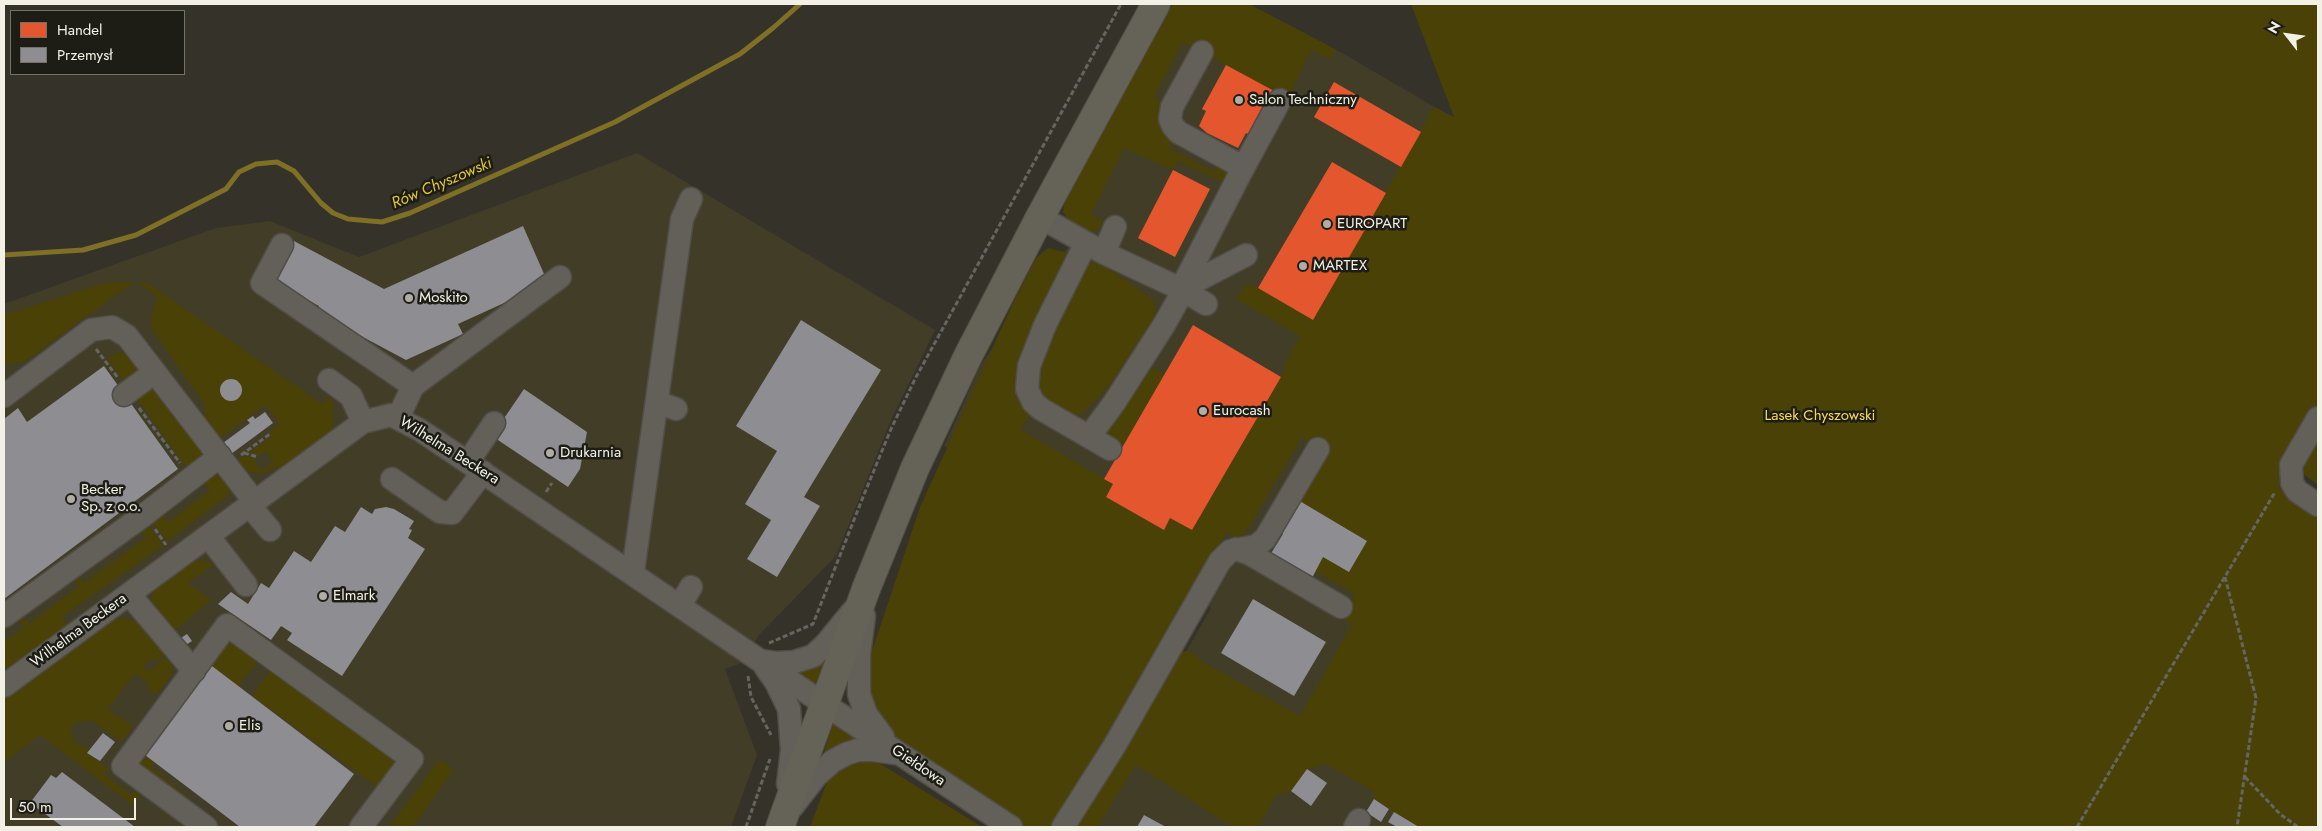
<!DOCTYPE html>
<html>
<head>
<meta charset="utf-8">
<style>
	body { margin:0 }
	#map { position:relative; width:2322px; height:831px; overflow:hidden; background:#343229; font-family:Jost,sans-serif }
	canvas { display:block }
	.frame { position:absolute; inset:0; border:5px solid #f3f1e6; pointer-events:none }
	.legend { position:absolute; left:10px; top:10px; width:175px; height:65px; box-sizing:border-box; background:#1e1d15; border:1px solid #737269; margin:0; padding:6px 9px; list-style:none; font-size:15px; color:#f3f1e6 }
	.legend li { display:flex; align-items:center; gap:10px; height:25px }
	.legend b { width:25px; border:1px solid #737269 }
	.north { position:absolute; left:2262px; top:10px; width:50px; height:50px; -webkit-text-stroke:4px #1e1d15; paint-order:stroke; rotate:300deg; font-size:14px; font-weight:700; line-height:20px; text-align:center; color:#f3f1e6 }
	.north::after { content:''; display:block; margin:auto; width:18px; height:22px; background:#f3f1e6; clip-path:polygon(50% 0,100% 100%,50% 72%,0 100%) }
	.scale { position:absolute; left:10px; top:798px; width:126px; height:22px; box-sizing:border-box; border:2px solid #f3f1e6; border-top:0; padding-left:6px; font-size:15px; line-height:18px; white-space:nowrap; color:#f3f1e6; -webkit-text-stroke:4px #1e1d15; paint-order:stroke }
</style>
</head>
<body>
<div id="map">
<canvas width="2322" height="831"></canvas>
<div class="frame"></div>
<ul class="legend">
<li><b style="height:14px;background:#e4572e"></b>Handel</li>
<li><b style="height:14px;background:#8d8d92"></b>Przemysł</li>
</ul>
<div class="north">N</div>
<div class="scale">50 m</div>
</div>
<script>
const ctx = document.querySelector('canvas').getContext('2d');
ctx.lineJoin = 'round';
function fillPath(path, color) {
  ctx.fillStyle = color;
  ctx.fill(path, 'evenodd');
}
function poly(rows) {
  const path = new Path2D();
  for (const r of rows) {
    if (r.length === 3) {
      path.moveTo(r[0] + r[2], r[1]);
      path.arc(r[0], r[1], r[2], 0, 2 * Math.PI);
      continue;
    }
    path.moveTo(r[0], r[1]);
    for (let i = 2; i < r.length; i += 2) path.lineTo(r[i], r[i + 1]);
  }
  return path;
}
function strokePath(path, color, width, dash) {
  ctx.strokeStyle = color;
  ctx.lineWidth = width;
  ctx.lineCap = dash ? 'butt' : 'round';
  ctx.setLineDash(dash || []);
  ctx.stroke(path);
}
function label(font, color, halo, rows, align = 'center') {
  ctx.font = font + ' Jost,sans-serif';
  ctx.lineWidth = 5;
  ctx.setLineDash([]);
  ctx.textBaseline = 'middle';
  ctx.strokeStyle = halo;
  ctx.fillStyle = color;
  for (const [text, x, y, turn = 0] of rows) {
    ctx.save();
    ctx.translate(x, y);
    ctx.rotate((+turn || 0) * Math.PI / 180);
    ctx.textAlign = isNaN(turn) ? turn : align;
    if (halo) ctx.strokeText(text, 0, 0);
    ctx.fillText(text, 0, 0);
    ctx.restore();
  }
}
fillPath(poly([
	[1176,4,1249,4,1335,49,1454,118,1363,512,1453,827,1086,827,1211,608,944,446,981,364,1069,246],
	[637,153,935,330,891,420,836,556,759,635,741,663,725,669,757,755,731,827,4,827,4,304,216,228,270,221,359,257]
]), '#423d27');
fillPath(poly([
	[1173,4,1249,4,1335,49,1330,60,1311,49,1288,99,1183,42,1154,97,1165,104,1174,139,1169,148,1213,171,1219,161,1229,170,1227,184,1178,161,1173,170,1124,148,1091,215,1103,221,1098,230,1087,235,1070,222,1063,212,1064,206,1069,192],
	[1411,4,2318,4,2318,409,2279,477,2280,488,2288,497,2318,514,2318,827,1419,827,1374,799,1374,792,1363,785,1325,764,1307,769,1291,791,1276,796,1258,827,1232,827,1136,765,1097,827,1076,827,1177,653,1187,651,1192,653,1203,662,1300,716,1352,624,1342,618,1355,594,1315,571,1323,557,1349,572,1367,541,1301,502,1328,452,1302,437,1240,542,1227,532,1054,827,1022,827,902,746,889,731,878,712,870,689,868,674,872,651,920,507,1013,303,1036,258,1048,248,1065,252,1067,256,1025,348,1033,408,1021,430,1113,484,1106,497,1164,530,1170,518,1192,530,1281,377,1286,368,1284,366,1300,336,1236,299,1246,284,1258,288,1313,320,1434,107,1454,117],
	[1092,263,1102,264,1154,300,1156,316,1106,390,1081,414,1073,414,1042,396,1037,389,1039,358,1083,267],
	[134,282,24,362,4,364,4,315,105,283],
	[137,282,146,282,322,404,330,395,333,408,333,430,281,470,278,467,261,474,245,471,237,461,244,456,254,457,256,459,254,461,261,471,273,462,266,452,261,455,250,452,272,436,269,432,280,424,265,405,216,441,206,422,204,404,200,397,152,330,151,317,157,296],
	[128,352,142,369,127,385,107,359,116,353],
	[1146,363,1165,374,1124,444,1106,434,1107,426],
	[154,386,204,446,205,456,187,468,135,396],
	[2318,425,2318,485,2301,472,2299,459],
	[212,474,222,475,227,478,230,494,167,541,149,517,160,511,168,522,210,491,203,480],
	[145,521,163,545,62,617,69,627,4,674,4,642,24,627,17,617,21,614,29,624,79,586,72,576,76,573,84,583,146,538,138,527],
	[199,560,215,563,188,583,211,600,173,632,152,606,152,598,155,588,186,563],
	[125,618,135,621,142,627,165,655,156,662,153,659,143,666,148,672,166,657,173,667,171,676,156,695,146,687,148,683,135,673,108,709,133,726,121,742,90,719,89,721,76,722,71,728,73,741,82,747,89,746,86,752,108,769,104,775,132,795,140,785,145,788,133,805,40,735,4,762,4,697,104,622],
	[230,640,259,660,238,686,216,669,208,672,211,664],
	[828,654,817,686,792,671],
	[271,670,396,757,395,764,379,788,252,696],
	[833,723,862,743,822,759],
	[142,758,149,758,154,762,151,767,188,797,185,801,138,765],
	[871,758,982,827,810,827,827,782,837,766],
	[440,759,454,770,412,827,389,827]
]), '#4a4106');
fillPath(poly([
	[1226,65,1276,92,1251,136,1246,133,1238,148,1207,133,1199,126,1206,111,1202,109],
	[1334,82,1421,132,1401,167,1314,117],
	[1332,162,1386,193,1313,320,1258,288],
	[1173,170,1210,189,1175,257,1138,238],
	[1193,325,1281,377,1192,530,1170,518,1164,530,1106,497,1113,484,1104,479]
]), '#e4572e');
fillPath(poly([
	[523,226,548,283,458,324,463,334,406,360,316,312,319,306,272,281,294,241,384,289],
	[801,320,881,370,804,497,820,506,777,577,747,559,771,520,745,504,777,451,736,426],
	[104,366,178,469,4,599,4,419,18,408,27,422],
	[231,390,11],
	[524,389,587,432,580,469,568,487,492,436],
	[265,412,273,423,231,454,223,443,250,423,247,420,253,416,255,419],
	[1298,500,1367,541,1349,572,1323,557,1312,578,1270,555,1283,534,1280,532],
	[361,507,372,514,375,509,386,507,394,509,414,521,409,529,412,530,408,538,425,549,342,676,287,640,292,633,281,626,271,640,218,604,231,592,248,604,261,583,269,588,294,551,311,562,335,526,345,532],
	[1253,599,1326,642,1294,696,1221,653],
	[187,634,192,641,186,645,181,638],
	[212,666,354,774,314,827,240,827,145,755],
	[103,733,115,742,100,761,87,753],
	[1307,769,1327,783,1311,806,1291,791],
	[62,772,135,827,63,827,30,803,51,775,56,778],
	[1374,799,1389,809,1381,822,1366,812],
	[1394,812,1419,827,1397,827,1388,822],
	[1144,815,1166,827,1137,827]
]), '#8d8d92');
strokePath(poly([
	[4,255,83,250,136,235,226,189,239,172,256,164,277,162,294,171,321,203,333,213,348,219,382,222,410,213,615,122,740,54,773,28,800,4]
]), '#7f7025', 5);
const minor = poly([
	[1240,174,1280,100],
	[1040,217,1104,253,1181,289,1240,174,1237,164,1178,132,1173,126,1170,119,1172,107,1202,52],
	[1086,243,1045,325,1029,366,1027,389,1033,402,1041,409,1110,449],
	[282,245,262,283,413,386],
	[1104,253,1115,227],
	[1206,304,1181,289,1246,255],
	[329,380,351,396,363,422],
	[124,395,155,372],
	[4,396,91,330,112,327,127,336,254,501],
	[657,402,676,409],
	[398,418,413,386,560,277],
	[2318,418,2291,465,2292,483,2297,491,2318,505],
	[1089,437,1114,403,1164,325,1178,300,1181,289],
	[468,462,494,423],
	[392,479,440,512,452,513,483,472],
	[249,505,270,530],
	[208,536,246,585],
	[1236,549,1250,554,1341,607],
	[633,572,682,219,691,199],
	[129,594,194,671],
	[680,605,691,587],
	[4,616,144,515,220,456],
	[864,616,859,654,859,694,866,714,883,737],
	[761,661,776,663,794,662,813,656,826,644,853,611],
	[766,668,776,682,789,709,792,750,788,784],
	[4,686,363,422,391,415,420,430,824,704,1011,827],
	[792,807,816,776,833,761,846,754,858,750,873,750,894,753],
	[206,827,123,766,227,625,412,759,361,827],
	[1063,827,1115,745,1220,561,1230,551,1256,546,1265,539,1318,449],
	[1355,827,1359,820]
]);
const major = poly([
	[780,827,866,589,915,468,968,356,1040,217,1156,4]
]);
strokePath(minor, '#4f4d45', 25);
strokePath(major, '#4f4d45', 30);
strokePath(poly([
	[96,349,118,378],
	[139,408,180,463],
	[244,453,258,457],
	[241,455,270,434],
	[546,492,552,483],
	[155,529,166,545],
	[2225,577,2256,698,2237,827],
	[769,643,813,624,863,497,891,429,915,379,1121,4],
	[748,676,751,697,771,735],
	[2245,777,2280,814,2298,827],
	[746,827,770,759],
	[2077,827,2275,492]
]), '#66655f', 3, [5, 2.5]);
strokePath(minor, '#626058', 22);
strokePath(major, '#656357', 28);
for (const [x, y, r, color] of [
	[1239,100,5,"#b0aea4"],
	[1327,224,5,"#b0aea4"],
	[1303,266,5,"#b0aea4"],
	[409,298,5,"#b0aea4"],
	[1203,411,5,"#b0aea4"],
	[550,453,5,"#b0aea4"],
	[71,499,5,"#b0aea4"],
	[323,596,5,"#b0aea4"],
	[229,726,5,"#b0aea4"]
]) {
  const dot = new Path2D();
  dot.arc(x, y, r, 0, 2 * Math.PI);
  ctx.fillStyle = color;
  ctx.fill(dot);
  strokePath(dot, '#1e1d15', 2);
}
label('15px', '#f3f1e6', '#1e1d15', [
	["Salon Techniczny",1249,100],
	["EUROPART",1337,224],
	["MARTEX",1313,266],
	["Moskito",419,298],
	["Eurocash",1213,411],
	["Drukarnia",560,453],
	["Becker",81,490],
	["Sp. z o.o.",81,507],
	["Elmark",333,596],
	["Elis",239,726]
], 'left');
label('15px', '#f6da4e', '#1e1d15', [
	["Lasek Chyszowski",1820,416]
]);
label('15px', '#f3f1e6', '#1e1d15', [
	["Wilhelma Beckera",449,451,32],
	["Wilhelma Beckera",79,631,-36],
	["Giełdowa",918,766,34]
]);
label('italic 16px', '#e0c532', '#1e1d15', [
	["Rów Chyszowski",442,184,-23]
]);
</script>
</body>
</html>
